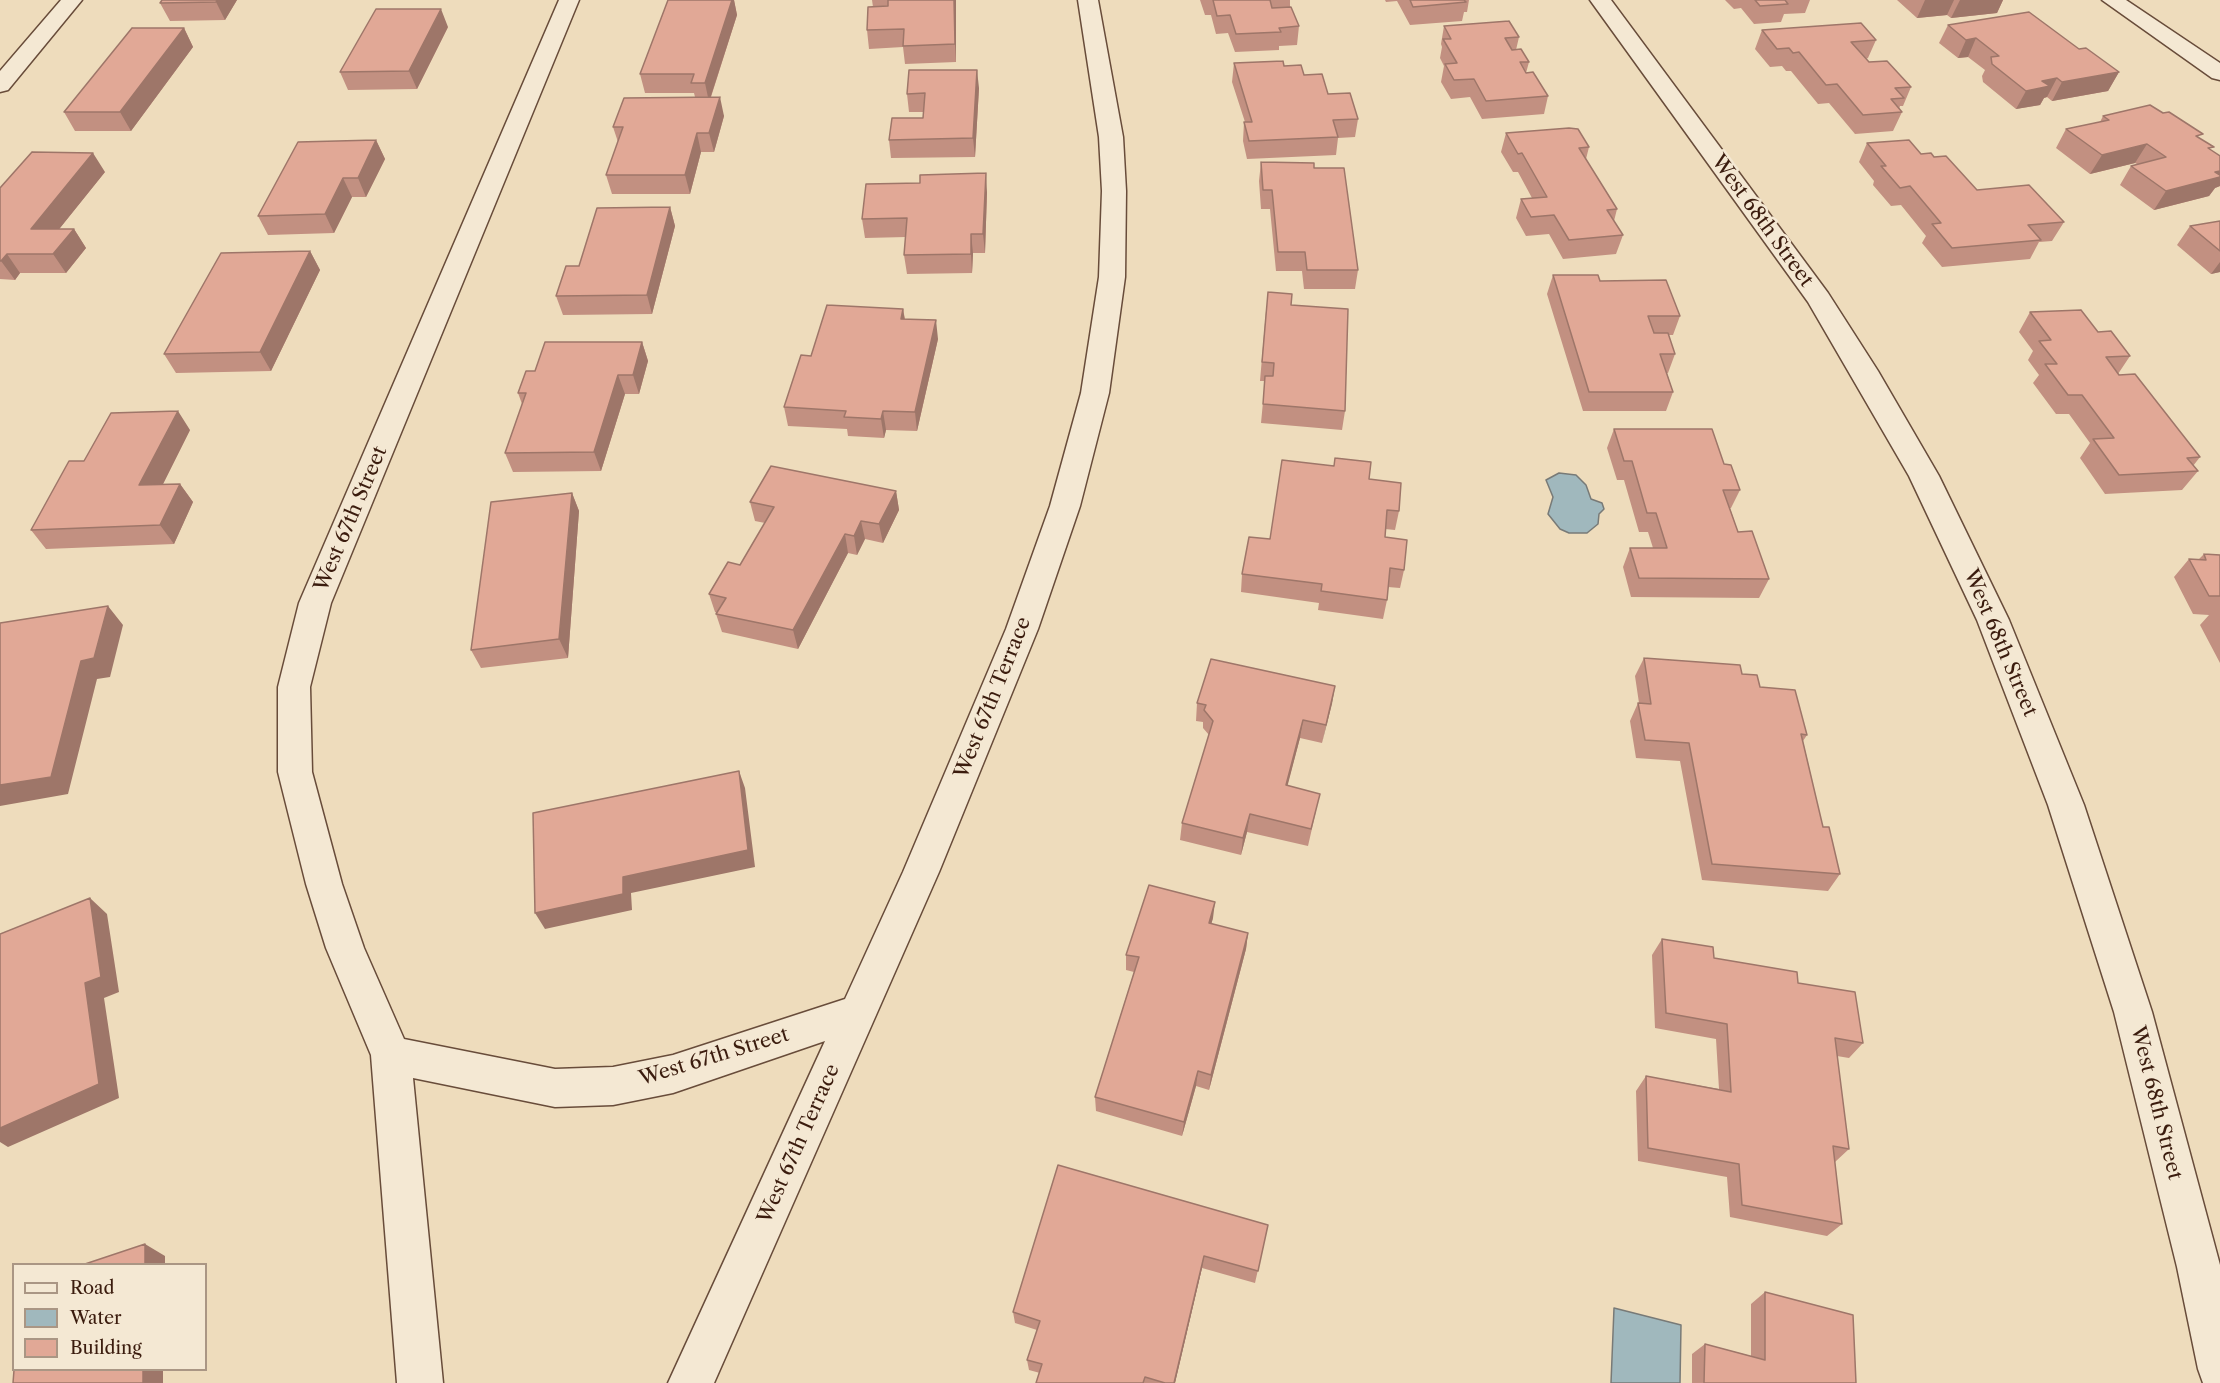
<!DOCTYPE html>
<html>
<head>
<meta charset="utf-8">
<style>
	body { margin:0 }
	#map { position:relative; width:2220px; height:1383px; overflow:hidden; background:#eedcbc; font-family:"Libre Caslon Text",serif }
	canvas { display:block }
	.legend { position:absolute; left:12px; top:1263px; width:195px; height:108px; box-sizing:border-box; background:#f4e8d3; border:2px solid #aa9684; margin:0; padding:8px 10px; list-style:none; font-size:18px; color:#3b1c0e }
	.legend li { display:flex; align-items:center; gap:12px; height:30px }
	.legend b { width:30px; border:2px solid #aa9684 }
</style>
</head>
<body>
<div id="map">
<canvas width="2220" height="1383"></canvas>
<ul class="legend">
<li><b style="height:8px;background:#f4e8d3"></b>Road</li>
<li><b style="height:16px;background:#a0b8bd"></b>Water</li>
<li><b style="height:16px;background:#e1a896"></b>Building</li>
</ul>
</div>
<script>
const ctx = document.querySelector('canvas').getContext('2d');
ctx.lineJoin = 'round';
function fillPath(path, color) {
  ctx.fillStyle = color;
  ctx.fill(path, 'evenodd');
}
function poly(rows) {
  const path = new Path2D();
  for (const r of rows) {
    path.moveTo(r[0], r[1]);
    for (let i = 2; i < r.length; i += 2) path.lineTo(r[i], r[i + 1]);
  }
  return path;
}
function strokePath(path, color, width, dash) {
  ctx.strokeStyle = color;
  ctx.lineWidth = width;
  ctx.lineCap = dash ? 'butt' : 'round';
  ctx.setLineDash(dash || []);
  ctx.stroke(path);
}
function label(font, color, halo, rows, align = 'center') {
  ctx.font = font + ' "Libre Caslon Text",serif';
  ctx.lineWidth = 5;
  ctx.setLineDash([]);
  ctx.textBaseline = 'middle';
  ctx.strokeStyle = halo;
  ctx.fillStyle = color;
  for (const [text, x, y, turn = 0] of rows) {
    ctx.save();
    ctx.translate(x, y);
    ctx.rotate((+turn || 0) * Math.PI / 180);
    ctx.textAlign = isNaN(turn) ? turn : align;
    if (halo) ctx.strokeText(text, 0, 0);
    ctx.fillText(text, 0, 0);
    ctx.restore();
  }
}
const water = poly([
	[1559,473,1576,475,1586,485,1591,499,1602,503,1604,509,1599,514,1598,524,1587,533,1569,533,1560,529,1548,514,1553,497,1546,480,1559,473],
	[1614,1308,1681,1325,1680,1383,1611,1383,1614,1308]
]);
fillPath(water, '#a0b8bd');
strokePath(water, '#787a77', 1.5);
const minor = poly([
	[61,0,82,0,8,90,0,92,0,71,61,0],
	[559,0,579,0,331,603,310,687,312,772,342,884,364,948,404,1039,555,1069,613,1067,673,1055,845,999,903,872,1006,629,1050,506,1081,393,1099,277,1102,191,1099,137,1078,0,1098,0,1123,137,1126,191,1125,277,1109,393,1080,506,1038,629,939,872,714,1383,668,1383,825,1041,673,1093,613,1105,555,1107,413,1078,443,1383,397,1383,371,1055,326,948,306,884,278,772,278,687,299,603,559,0],
	[1590,0,1611,0,1828,293,1878,371,1939,476,2009,620,2084,805,2152,1012,2220,1265,2220,1383,2203,1383,2198,1369,2177,1267,2114,1012,2048,805,1977,620,1909,476,1808,302,1590,0],
	[2102,0,2126,0,2220,63,2220,80,2212,78,2102,0]
]);
strokePath(minor, '#684c3a', 3);
fillPath(minor, '#f4e8d3');
fillPath(poly([
	[237,0,225,20,170,21,160,3],
	[668,0,734,0,737,15,711,97,724,116,714,152,701,152,690,194,612,194,606,175,618,142,613,127,695,97,694,93,645,93,640,74],
	[872,0,956,0,956,62,905,64,903,47,869,49,867,30,873,7],
	[1200,0,1290,0,1290,7,1299,26,1297,45,1279,46,1279,50,1235,52,1228,33,1216,34,1211,15,1205,15],
	[1385,0,1469,0,1467,12,1464,12,1462,21,1410,25,1397,1,1386,2],
	[1725,0,1810,0,1805,13,1784,14,1781,22,1754,24,1741,8,1734,9],
	[1897,0,2003,0,1997,13,1951,18,1947,15,1917,18],
	[1948,25,2079,49,2119,72,2108,91,2052,101,2047,97,2044,98,2040,105,2016,109,1983,82,1982,76,1985,70,1968,57,1958,58,1939,43],
	[1444,26,1519,37,1516,50,1529,62,1526,73,1548,96,1544,114,1482,119,1470,97,1451,99,1441,82,1444,66,1440,58,1442,47,1441,44],
	[448,27,417,89,348,90,340,72],
	[184,28,193,47,131,131,75,131,64,112],
	[1762,30,1876,40,1868,58,1866,59,1869,62,1911,87,1903,106,1900,106,1899,109,1902,112,1893,131,1855,134,1829,103,1818,104,1791,71,1786,71,1782,66,1770,67,1755,49],
	[1234,63,1284,66,1304,75,1358,119,1355,137,1338,138,1336,155,1247,159,1243,141,1244,122,1245,122,1232,82],
	[979,88,975,157,891,158,889,140,923,118,923,112,909,112,907,94],
	[2103,116,2200,139,2211,151,2220,156,2220,186,2215,188,2209,196,2154,210,2120,185,2131,166,2137,164,2135,163,2090,174,2056,148,2066,129,2100,122],
	[1506,133,1589,147,1586,159,1617,209,1614,221,1623,235,1616,254,1563,259,1549,234,1526,236,1516,218,1521,199,1532,198,1518,172,1513,172,1501,152],
	[376,140,385,159,366,197,352,197,334,233,268,235,258,216],
	[1867,143,1934,157,1977,190,2064,222,2052,241,2039,242,2030,259,1942,267,1922,243,1926,236,1901,205,1891,206,1873,185,1874,181,1859,162],
	[1261,162,1314,168,1358,270,1355,289,1304,289,1302,271,1276,271,1270,209,1261,209,1259,181],
	[105,172,59,229,74,229,86,248,66,273,20,273,15,280,0,279,0,188],
	[987,192,985,253,973,253,972,273,907,274,904,255,906,237,865,238,862,219],
	[670,207,675,226,652,314,563,315,556,296,579,266],
	[2220,221,2220,272,2211,274,2177,245,2190,226],
	[310,251,320,270,271,371,176,373,164,354],
	[1553,275,1600,281,1680,316,1673,335,1668,335,1675,354,1668,373,1667,373,1673,392,1666,411,1583,411,1547,294],
	[903,309,905,319,938,339,917,431,886,430,884,438,848,436,847,429,788,426,784,407,811,356],
	[1266,311,1345,411,1342,430,1261,423,1265,381,1260,381],
	[2030,312,2098,332,2130,356,2118,374,2200,457,2193,466,2198,471,2182,490,2105,494,2080,458,2090,443,2069,414,2056,414,2033,383,2039,375,2028,360,2033,351,2019,332],
	[642,342,648,361,639,394,625,394,601,471,513,472,505,453,522,404,518,393,535,371],
	[1614,429,1724,464,1740,490,1731,508,1730,508,1738,532,1769,579,1759,598,1631,597,1623,567,1630,548,1653,548,1648,532,1639,532,1624,480,1617,480,1607,448],
	[190,430,163,484,180,484,193,502,174,544,46,549,31,530,84,461],
	[1369,479,1399,511,1395,530,1385,529,1385,537,1404,570,1400,588,1388,587,1387,600,1383,619,1318,610,1319,603,1241,592,1242,574,1270,539],
	[896,491,899,510,883,543,865,539,857,555,848,553,798,649,722,632,716,614,717,613,715,612,709,594,740,565,765,523,755,521,750,502],
	[572,493,579,511,568,658,481,668,471,650],
	[2204,554,2220,555,2220,663,2200,625,2209,615,2193,614,2174,577,2189,559,2199,559],
	[1644,658,1742,674,1760,687,1807,735,1803,741,1823,827,1840,874,1828,891,1702,880,1680,761,1636,758,1630,721,1638,703,1639,703,1635,676],
	[1335,686,1322,743,1300,738,1287,786,1316,811,1308,846,1247,832,1241,855,1180,840,1182,823,1209,735,1203,728,1203,722,1196,721,1197,703],
	[1213,918,1211,924,1248,933,1246,949,1209,1090,1196,1086,1182,1136,1096,1111,1095,1097,1134,972,1126,970,1126,955],
	[1662,939,1714,958,1798,983,1863,1043,1849,1058,1837,1056,1849,1149,1835,1162,1842,1224,1827,1236,1730,1217,1727,1177,1638,1161,1636,1091,1646,1076,1719,1089,1716,1039,1655,1028,1652,955],
	[1268,1225,1255,1283,1202,1268,1175,1383,1036,1383,1040,1373,1029,1370,1027,1360,1037,1330,1015,1323,1013,1312],
	[1765,1292,1856,1383,1692,1383,1692,1354,1705,1344,1751,1356,1751,1304]
]), '#c29081');
fillPath(poly([
	[217,0,237,0,225,20,216,2],
	[732,0,734,0,737,15,709,102,705,83],
	[954,0,956,0,956,62,955,44],
	[1925,0,1954,0,1947,15,1917,18],
	[1960,0,2003,0,1997,13,1951,18],
	[441,9,448,27,417,89,409,71],
	[184,28,193,47,131,131,120,112],
	[1976,38,1968,57,1958,58,1966,40],
	[977,70,979,88,975,157,973,138],
	[2119,72,2108,91,2052,101,2062,82],
	[2057,78,2047,97,2044,98,2040,105,2016,109,2026,91,2042,81],
	[720,97,724,116,714,152,709,133],
	[697,133,701,152,690,194,685,175],
	[376,140,385,159,366,197,358,178],
	[2147,144,2135,163,2090,174,2102,155],
	[93,153,105,172,44,248,31,229],
	[2220,171,2220,186,2215,188,2209,196,2154,210,2166,191],
	[986,173,987,192,985,253,983,234],
	[343,178,352,197,334,233,325,214],
	[670,207,675,226,652,314,647,295],
	[74,229,86,248,66,273,53,254],
	[971,234,973,253,972,273,971,254],
	[310,251,320,270,271,371,260,352],
	[7,254,20,273,15,280,1,261],
	[2220,262,2220,272,2211,274],
	[903,309,906,328,901,319],
	[936,320,938,339,917,431,915,412],
	[642,342,648,361,639,394,633,375],
	[618,375,625,394,601,471,594,452],
	[178,411,190,430,153,504,139,485],
	[883,411,886,430,884,438,881,419],
	[180,484,193,502,174,544,160,525],
	[896,491,899,510,883,543,879,524],
	[572,493,579,511,568,658,559,639],
	[861,521,865,539,857,555,854,536],
	[845,534,848,553,798,649,793,630],
	[108,606,123,625,110,677,97,679,68,794,0,806,0,785],
	[1335,686,1332,704,1322,743,1326,725],
	[1303,720,1300,738,1283,803,1286,785],
	[739,771,745,788,755,867,631,893,632,910,545,929,535,913,623,877],
	[1250,814,1247,832,1241,855,1243,838],
	[90,898,107,914,119,992,104,998,119,1098,8,1147,0,1142,0,1128,85,983],
	[1215,902,1213,918,1207,939,1209,923],
	[1248,933,1246,949,1209,1090,1211,1075],
	[1198,1071,1196,1086,1182,1136,1184,1122],
	[145,1244,165,1256,165,1264,145,1264],
	[1204,1256,1202,1268,1175,1383,1174,1383],
	[143,1370,163,1370,163,1383,143,1383]
]), '#9e7669');
const building = poly([
	[162,0,217,0,216,2,160,3,162,0],
	[668,0,732,0,705,83,691,83,694,74,640,74,668,0],
	[888,0,954,0,955,44,903,46,904,29,867,30,868,7,888,6,888,0],
	[1213,0,1270,0,1272,8,1291,7,1299,26,1279,28,1281,32,1236,34,1230,15,1217,16,1213,0],
	[1410,0,1464,0,1466,2,1413,7,1410,0],
	[1755,0,1785,0,1788,4,1760,6,1755,0],
	[376,9,441,9,409,71,340,72,376,9],
	[2029,12,2079,49,2086,48,2119,72,2062,82,2057,78,2042,81,2050,86,2026,91,1992,64,1991,57,1999,56,1976,38,1966,40,1948,25,2029,12],
	[1509,21,1519,37,1505,38,1512,50,1521,49,1529,62,1520,62,1526,73,1533,72,1548,96,1486,101,1474,79,1454,80,1445,64,1457,63,1443,39,1451,39,1444,26,1509,21],
	[1861,23,1876,40,1851,42,1869,62,1887,61,1911,87,1895,88,1904,98,1891,99,1902,112,1863,115,1837,84,1826,85,1799,52,1793,53,1789,48,1777,49,1762,30,1861,23],
	[132,28,184,28,120,112,64,112,132,28],
	[1283,61,1284,66,1301,65,1304,75,1322,74,1328,94,1350,93,1358,119,1333,120,1338,137,1249,141,1244,122,1252,122,1234,63,1283,61],
	[909,70,977,70,973,138,889,140,892,118,923,118,925,93,907,94,909,70],
	[720,97,709,133,697,133,685,175,606,175,623,127,613,127,624,98,720,97],
	[2150,105,2163,113,2169,112,2203,134,2196,136,2214,147,2208,148,2220,156,2220,171,2215,172,2220,175,2220,177,2166,191,2131,166,2166,157,2147,144,2102,155,2066,129,2109,120,2103,116,2150,105],
	[1569,128,1578,129,1589,147,1579,148,1617,209,1607,210,1623,235,1569,240,1554,215,1531,217,1521,199,1547,197,1522,153,1518,154,1506,133,1569,128],
	[376,140,358,178,343,178,325,214,258,216,298,142,376,140],
	[1909,140,1921,154,1931,153,1934,157,1946,156,1977,190,2029,185,2064,222,2028,225,2041,240,1952,248,1932,224,1941,223,1910,186,1900,188,1881,166,1886,166,1867,143,1909,140],
	[32,152,93,153,31,229,74,229,53,254,7,254,1,261,0,261,0,188,32,152],
	[1261,162,1314,163,1314,168,1344,168,1358,270,1307,270,1305,252,1278,252,1272,190,1263,190,1261,162],
	[986,173,983,234,971,234,971,254,904,255,907,218,862,219,866,184,920,183,920,175,986,173],
	[670,207,647,295,556,296,566,266,579,266,597,208,670,207],
	[2220,221,2220,251,2190,226,2220,221],
	[310,251,260,352,164,354,221,253,310,251],
	[1553,275,1598,275,1600,281,1666,280,1680,316,1648,316,1654,333,1668,333,1675,354,1660,354,1673,392,1589,392,1553,275],
	[1268,292,1292,294,1291,305,1348,309,1345,411,1263,404,1265,376,1273,376,1274,363,1262,362,1268,292],
	[827,305,903,309,901,319,936,320,915,412,883,411,881,419,844,417,846,411,784,407,801,355,811,356,827,305],
	[2081,310,2098,332,2111,331,2130,356,2106,357,2119,375,2135,374,2200,457,2187,458,2198,471,2119,475,2093,439,2114,438,2082,395,2068,395,2045,364,2057,364,2039,341,2051,340,2030,312,2081,310],
	[545,342,642,342,633,375,618,375,594,452,505,453,526,393,518,393,526,371,535,371,545,342],
	[178,411,139,485,180,484,160,525,31,530,69,461,84,461,111,413,178,411],
	[1614,429,1712,429,1724,464,1731,465,1740,490,1723,490,1738,532,1752,531,1769,579,1639,578,1630,548,1667,548,1656,513,1647,513,1632,461,1624,461,1614,429],
	[1335,458,1371,462,1369,479,1401,483,1399,511,1387,510,1385,537,1407,540,1404,570,1390,568,1387,600,1321,591,1322,584,1242,574,1249,537,1270,539,1282,460,1334,466,1335,458],
	[771,466,896,491,879,524,861,521,854,536,845,534,793,630,716,614,726,598,709,594,728,562,740,565,774,507,750,502,771,466],
	[572,493,559,639,471,650,491,502,572,493],
	[2204,554,2220,555,2220,596,2209,596,2189,559,2206,560,2204,554],
	[108,606,94,658,81,661,51,777,0,785,0,623,108,606],
	[1644,658,1740,665,1742,674,1757,675,1760,687,1795,690,1807,735,1801,734,1823,827,1829,827,1840,874,1712,864,1689,743,1645,740,1638,703,1651,704,1644,658],
	[1211,659,1335,686,1326,725,1303,720,1286,785,1320,794,1311,829,1250,814,1243,838,1182,823,1213,721,1204,710,1206,705,1197,703,1211,659],
	[739,771,748,850,623,877,623,894,535,913,533,813,739,771],
	[1149,885,1215,902,1209,923,1248,933,1211,1075,1198,1071,1184,1122,1095,1097,1139,957,1126,955,1149,885],
	[90,898,101,977,85,983,99,1084,0,1128,0,934,90,898],
	[1662,939,1713,947,1714,958,1797,972,1798,983,1855,992,1863,1043,1835,1038,1849,1149,1833,1146,1842,1224,1742,1205,1739,1164,1648,1148,1646,1076,1731,1092,1727,1024,1666,1013,1662,939],
	[1058,1165,1268,1225,1258,1271,1204,1256,1174,1383,1165,1383,1145,1377,1143,1383,1036,1383,1042,1364,1027,1360,1040,1321,1013,1312,1058,1165],
	[145,1244,145,1264,85,1264,145,1244],
	[1765,1292,1853,1315,1856,1383,1704,1383,1705,1344,1765,1360,1765,1292],
	[14,1370,143,1370,143,1383,13,1383,14,1370]
]);
fillPath(building, '#e1a896');
strokePath(building, '#9e7669', 1.5);
label('20px', '#3b1c0e', '#f4e8d3', [
	["West 68th Street",1762,221,54],
	["West 67th Street",351,519,-67],
	["West 68th Street",2000,643,67],
	["West 67th Terrace",993,698,-68],
	["West 67th Street",714,1057,-17],
	["West 68th Street",2156,1103,76],
	["West 67th Terrace",799,1144,-66]
]);
</script>
</body>
</html>
